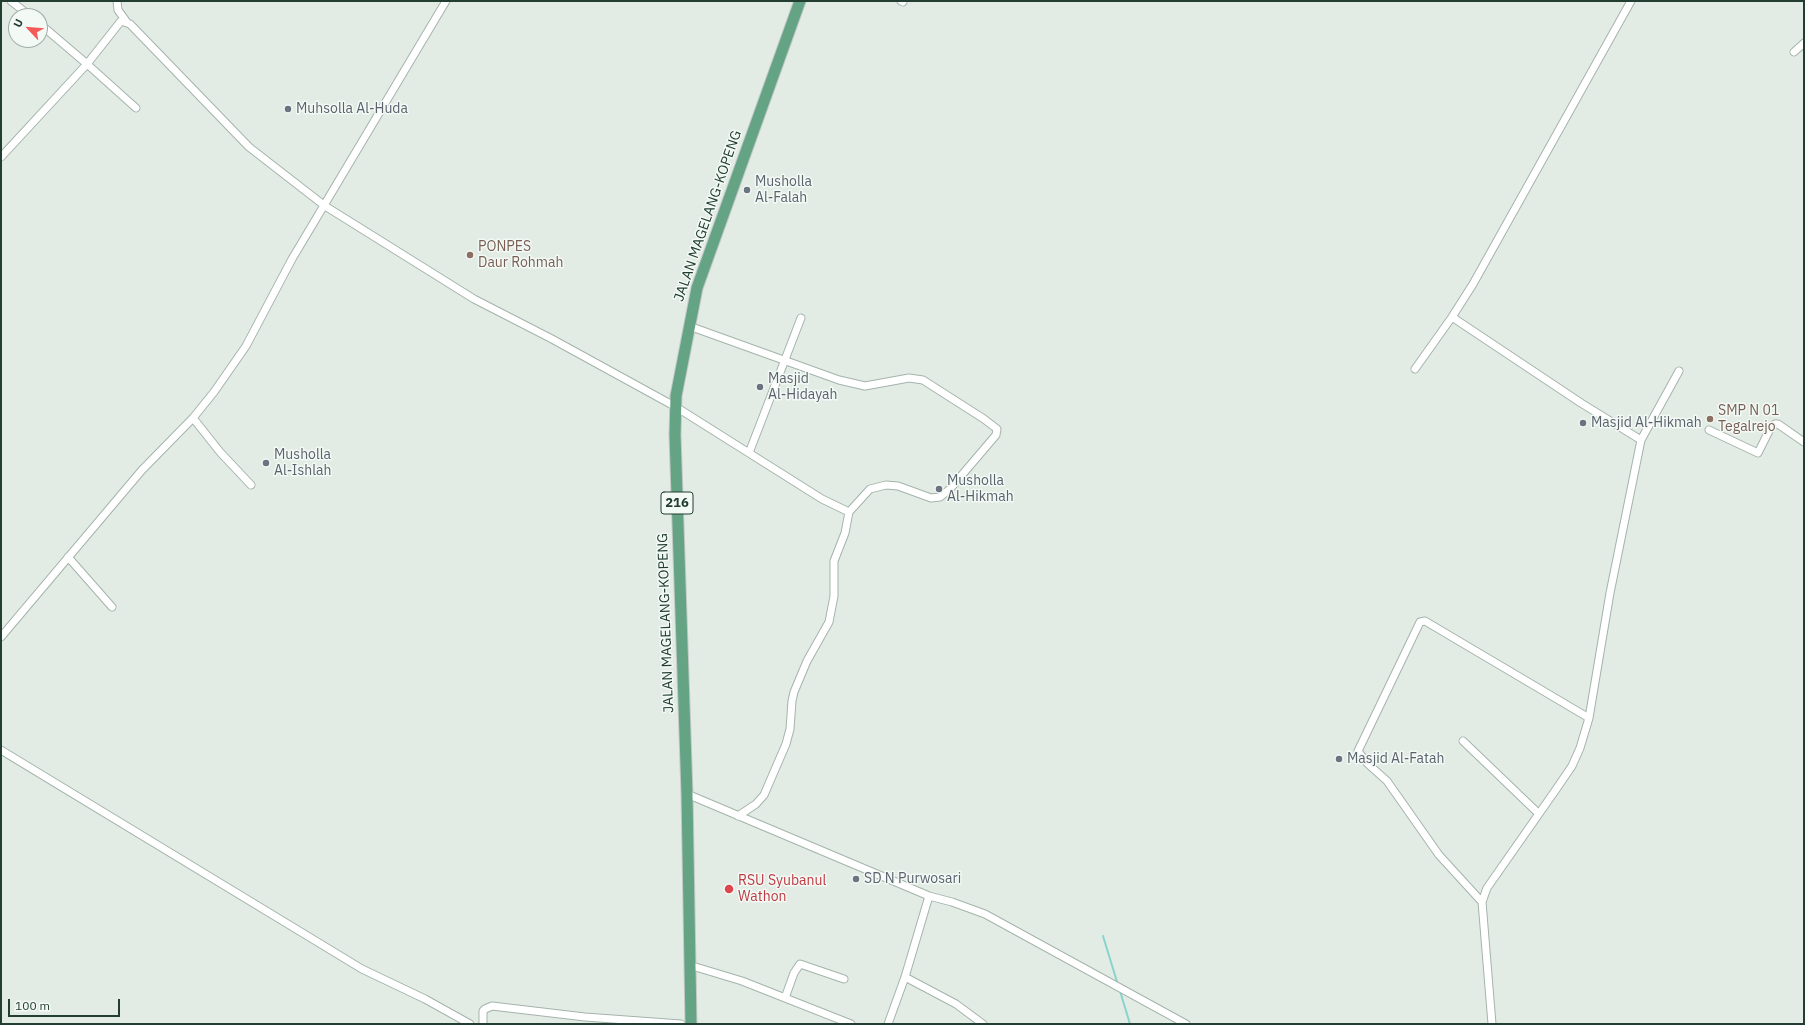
<!DOCTYPE html>
<html>
<head>
<meta charset="utf-8">
<style>
	body { margin:0 }
	#map { position:relative; width:1805px; height:1025px; overflow:hidden; background:#e2ece5; font-family:"IBM Plex Sans",sans-serif }
	canvas { display:block }
	.frame { position:absolute; inset:0; border:2px solid #213e30; pointer-events:none }
	.north { position:absolute; left:8px; top:8px; width:40px; height:40px; box-sizing:border-box; background:#f3f9f4; border:1px solid #9faea6; border-radius:50%; rotate:296deg; font-size:11px; font-weight:700; line-height:16px; text-align:center; color:#213e30 }
	.north::after { content:''; display:block; margin:auto; width:14px; height:18px; background:#f55b58; clip-path:polygon(50% 0,100% 100%,50% 72%,0 100%) }
	.scale { position:absolute; left:8px; top:999px; width:112px; height:18px; box-sizing:border-box; border:2px solid #213e30; border-top:0; padding-left:5px; font-size:12px; line-height:14px; white-space:nowrap; color:#213e30; -webkit-text-stroke:3px #f3f9f4; paint-order:stroke }
</style>
</head>
<body>
<div id="map">
<canvas width="1805" height="1025"></canvas>
<div class="frame"></div>
<div class="north">U</div>
<div class="scale">100 m</div>
</div>
<script>
const ctx = document.querySelector('canvas').getContext('2d');
ctx.lineJoin = 'round';
function poly(rows) {
  const path = new Path2D();
  for (const r of rows) {
    path.moveTo(r[0], r[1]);
    for (let i = 2; i < r.length; i += 2) path.lineTo(r[i], r[i + 1]);
  }
  return path;
}
function strokePath(path, color, width, dash) {
  ctx.strokeStyle = color;
  ctx.lineWidth = width;
  ctx.lineCap = dash ? 'butt' : 'round';
  ctx.setLineDash(dash || []);
  ctx.stroke(path);
}
function label(font, color, halo, rows, align = 'center') {
  ctx.font = font + ' "IBM Plex Sans",sans-serif';
  ctx.lineWidth = 3;
  ctx.setLineDash([]);
  ctx.textBaseline = 'middle';
  ctx.strokeStyle = halo;
  ctx.fillStyle = color;
  for (const [text, x, y, turn = 0] of rows) {
    ctx.save();
    ctx.translate(x, y);
    ctx.rotate((+turn || 0) * Math.PI / 180);
    ctx.textAlign = isNaN(turn) ? turn : align;
    if (halo) ctx.strokeText(text, 0, 0);
    ctx.fillText(text, 0, 0);
    ctx.restore();
  }
}
strokePath(poly([
	[1103,936,1118,985],
	[1120,991,1130,1024]
]), '#89d3cd', 2);
const street = poly([
	[11,1,30,16],
	[117,1,118,10,126,21],
	[901,1,903,2],
	[1794,52,1804,43],
	[136,108,87,64,121,21,130,24,249,147,325,206,474,299,552,339,676,407,822,499,849,512],
	[1,157,87,64,40,24],
	[1452,317,1581,403,1641,440,1610,593,1589,718,1580,748,1572,766,1557,788,1487,888,1482,902,1492,1024],
	[689,326,839,380,865,386,909,378,923,380,984,419,997,429,996,435,950,489,940,497,931,498,898,486,886,485,870,489,849,512,845,533,834,561,834,596,829,622,807,661,794,692,792,701,790,729,786,744,764,795,756,804,738,816],
	[1415,369,1452,317,1473,284,1631,1],
	[193,418,220,452,251,485],
	[1709,430,1758,453,1770,429,1775,424,1778,424,1804,442],
	[1641,440,1679,371],
	[749,453,801,318],
	[68,557,112,607],
	[1,637,142,470,193,418,214,392,246,346,292,259,446,1],
	[1463,741,1538,813],
	[1,750,362,969,425,999,470,1024],
	[687,794,929,896,905,977,888,1024],
	[929,896,952,902,985,914,1186,1024],
	[1482,902,1439,855,1387,781,1367,763,1358,751,1420,622,1425,621,1589,718],
	[689,965,742,981,851,1024],
	[905,977,956,1004,983,1024],
	[785,998,794,973,800,964,844,979],
	[483,1024,483,1011,485,1009,492,1006,585,1017,681,1024]
]);
const primary = poly([
	[691,1024,687,794,675,435,676,396,697,288,800,1]
]);
strokePath(street, '#a4b4ab', 9);
strokePath(primary, '#c1c9c5', 13);
strokePath(street, '#fff', 7);
strokePath(primary, '#65a385', 11);
for (const [x, y, r, color] of [
	[288,109,4,"#6b7280"],
	[747,190,4,"#6b7280"],
	[470,255,4,"#8d6e63"],
	[760,387,4,"#6b7280"],
	[1710,419,4,"#8d6e63"],
	[1583,423,4,"#6b7280"],
	[266,463,4,"#6b7280"],
	[939,489,4,"#6b7280"],
	[1339,759,4,"#6b7280"],
	[856,879,4,"#6b7280"],
	[729,889,5,"#e0444e"]
]) {
  const dot = new Path2D();
  dot.arc(x, y, r, 0, 2 * Math.PI);
  ctx.fillStyle = color;
  ctx.fill(dot);
  strokePath(dot, '#f3f9f4', 1.5);
}
for (const [x, y, w] of [
	[677,503,32]
]) {
  const box = new Path2D();
  box.roundRect(x - w / 2, y - 11, w, 22, 3);
  ctx.fillStyle = '#f3f9f4';
  ctx.fill(box);
  strokePath(box, '#213e30', 1);
}
label('bold 13px', '#213e30', null, [
	["216",677,503]
]);
label('14px', '#5b616d', '#f3f9f4', [
	["Muhsolla Al-Huda",296,109],
	["Musholla",755,182],
	["Al-Falah",755,198],
	["Masjid",768,379],
	["Al-Hidayah",768,395],
	["Masjid Al-Hikmah",1591,423],
	["Musholla",274,455],
	["Al-Ishlah",274,471],
	["Musholla",947,481],
	["Al-Hikmah",947,497],
	["Masjid Al-Fatah",1347,759],
	["SD N Purwosari",864,879]
], 'left');
label('14px', '#213e30', '#f3f9f4', [
	["JALAN MAGELANG-KOPENG",708,216,-71],
	["JALAN MAGELANG-KOPENG",666,623,-92]
]);
label('14px', '#785e54', '#f3f9f4', [
	["PONPES",478,247],
	["Daur Rohmah",478,263],
	["SMP N 01",1718,411],
	["Tegalrejo",1718,427]
], 'left');
label('14px', '#be3a42', '#f3f9f4', [
	["RSU Syubanul",738,881],
	["Wathon",738,897]
], 'left');
</script>
</body>
</html>
